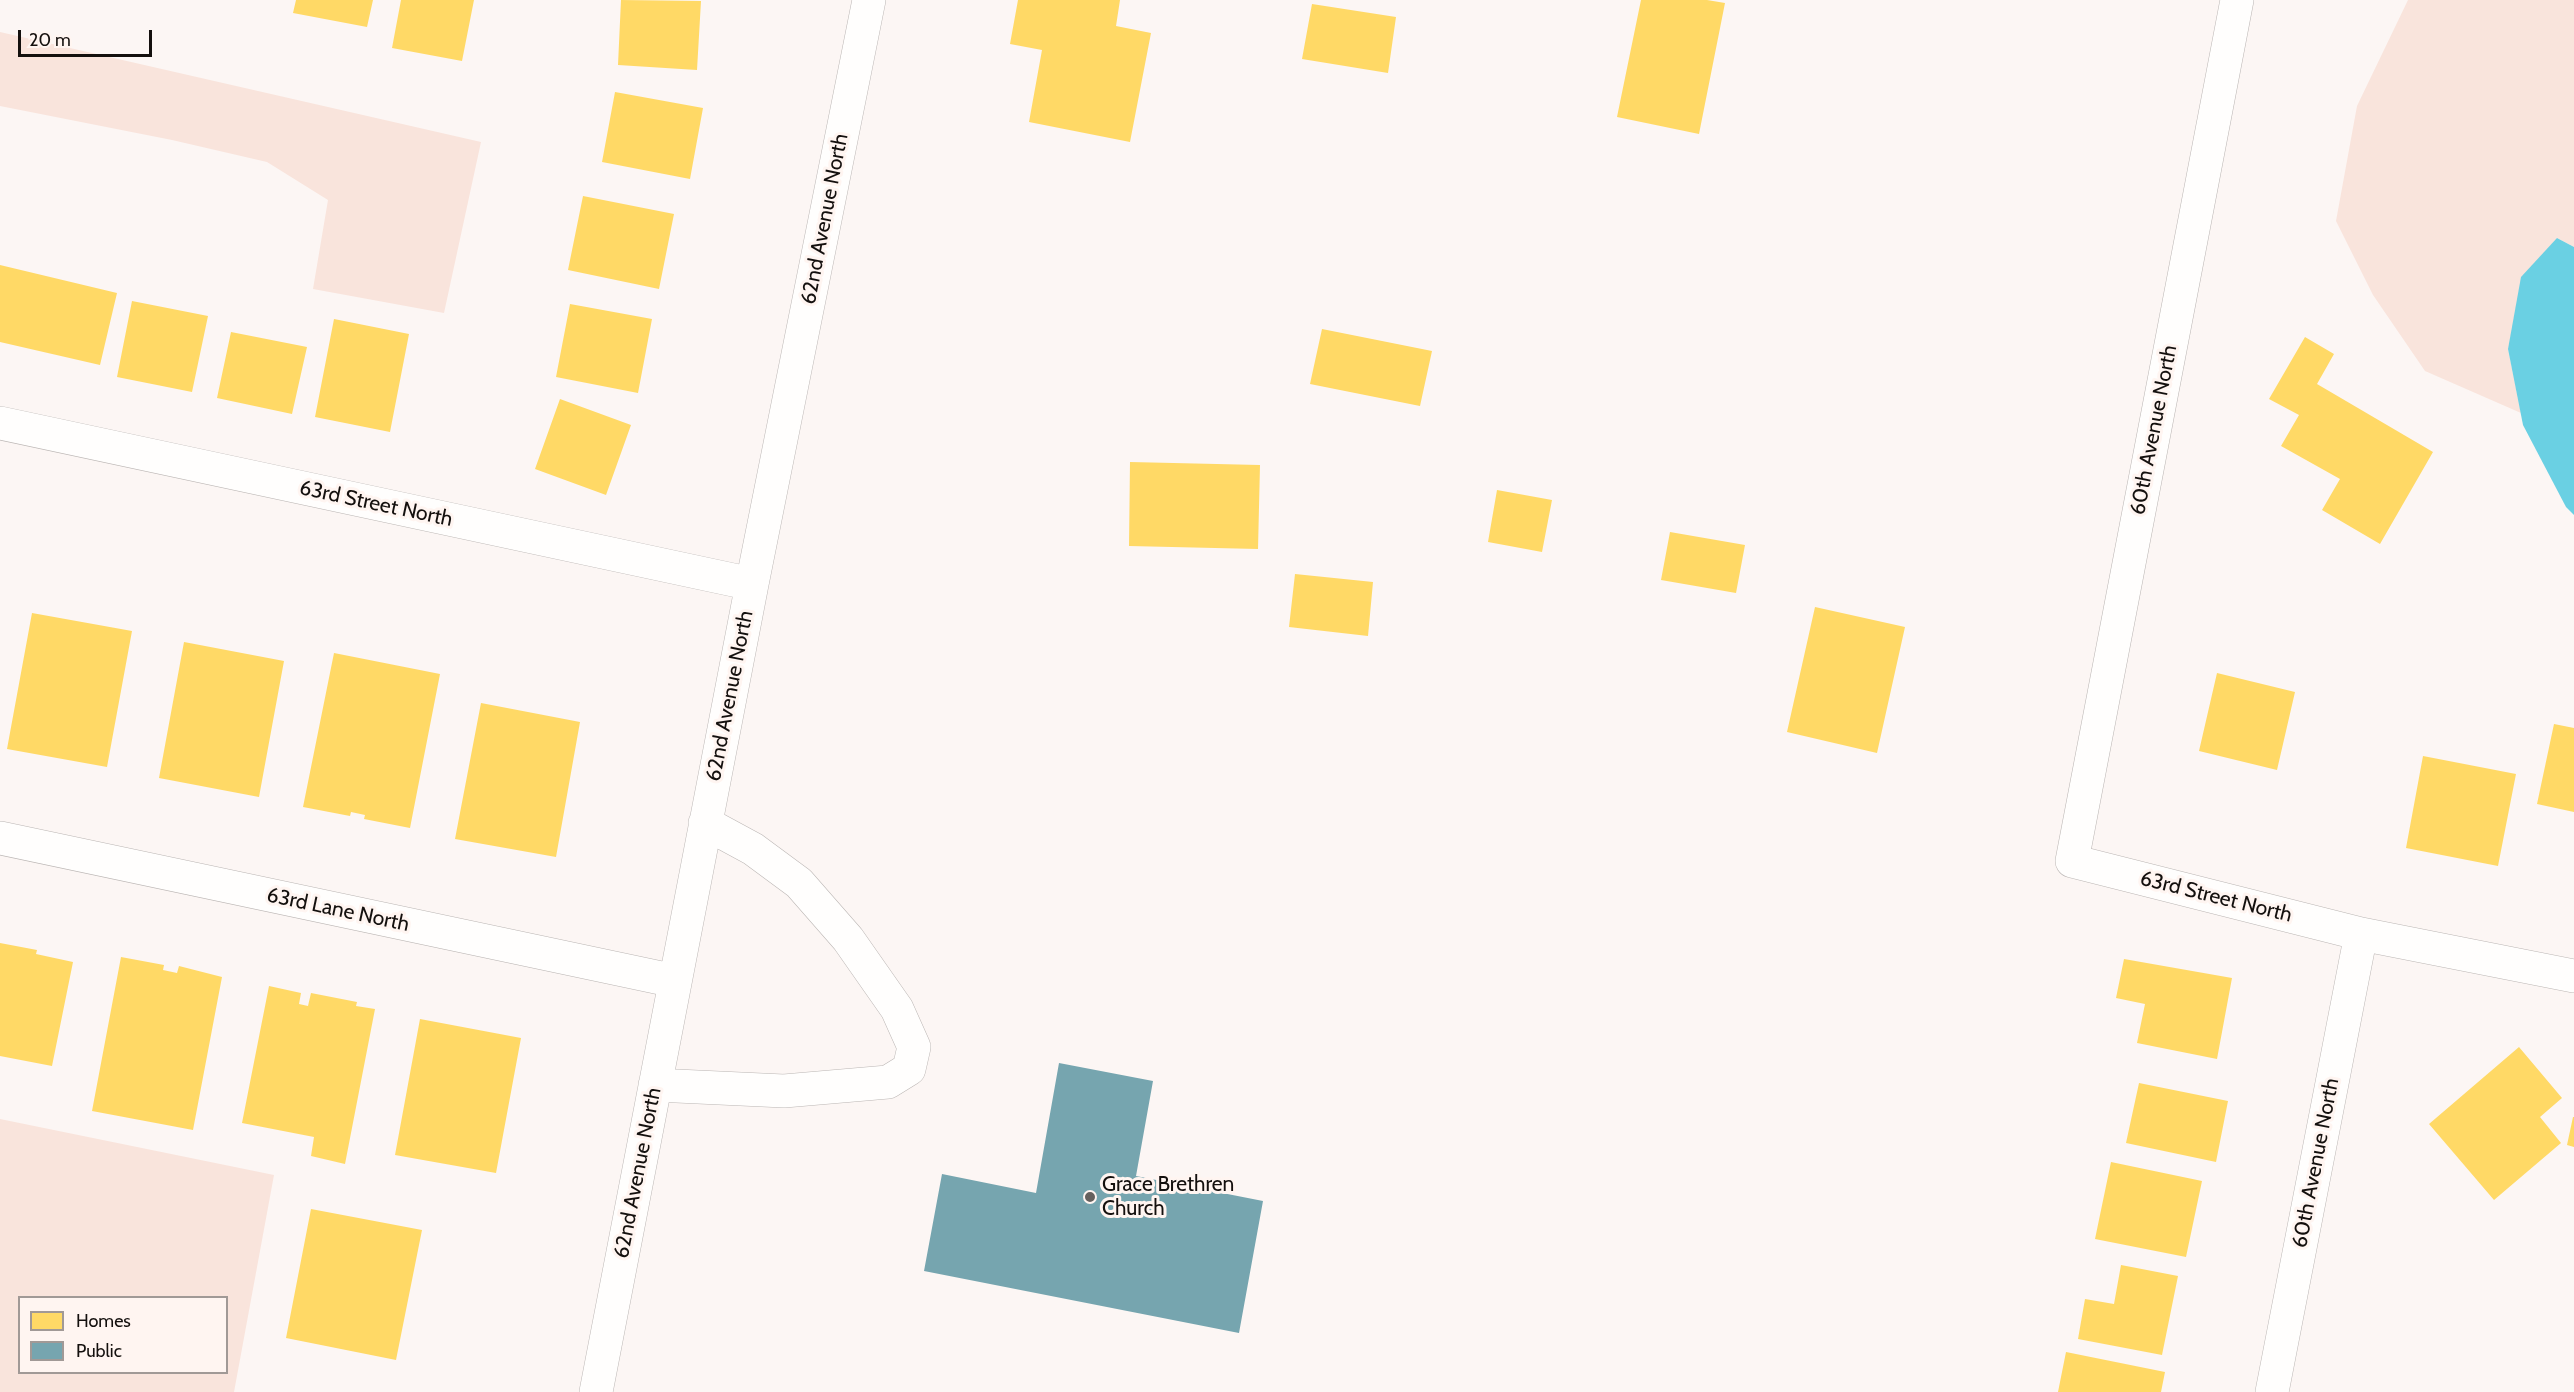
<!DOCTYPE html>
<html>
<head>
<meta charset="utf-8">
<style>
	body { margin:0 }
	#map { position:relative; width:2574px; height:1392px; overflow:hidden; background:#fcf6f4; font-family:Cabin,sans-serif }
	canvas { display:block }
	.legend { position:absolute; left:18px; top:1296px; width:210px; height:78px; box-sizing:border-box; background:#fff5f1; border:2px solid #a19996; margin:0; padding:8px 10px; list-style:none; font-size:18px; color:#14100e }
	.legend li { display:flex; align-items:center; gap:12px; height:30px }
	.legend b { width:30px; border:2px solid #a19996 }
	.scale { position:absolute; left:18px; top:30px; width:134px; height:27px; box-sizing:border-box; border:3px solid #14100e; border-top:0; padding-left:8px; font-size:18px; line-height:21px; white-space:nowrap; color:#14100e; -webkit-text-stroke:4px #fff5f1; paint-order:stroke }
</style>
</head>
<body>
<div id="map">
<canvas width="2574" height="1392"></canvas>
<ul class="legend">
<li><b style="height:16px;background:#ffd966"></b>Homes</li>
<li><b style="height:16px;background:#76a5af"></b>Public</li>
</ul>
<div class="scale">20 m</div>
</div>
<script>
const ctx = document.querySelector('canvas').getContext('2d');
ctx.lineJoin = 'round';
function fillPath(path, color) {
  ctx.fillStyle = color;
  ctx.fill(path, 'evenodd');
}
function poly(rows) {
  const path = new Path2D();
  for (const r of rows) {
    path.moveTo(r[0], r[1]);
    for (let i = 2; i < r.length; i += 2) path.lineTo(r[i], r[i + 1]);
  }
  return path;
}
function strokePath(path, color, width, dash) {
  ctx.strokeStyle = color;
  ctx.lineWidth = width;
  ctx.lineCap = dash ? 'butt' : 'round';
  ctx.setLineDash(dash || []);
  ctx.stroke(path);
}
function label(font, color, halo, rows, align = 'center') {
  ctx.font = font + ' Cabin,sans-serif';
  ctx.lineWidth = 6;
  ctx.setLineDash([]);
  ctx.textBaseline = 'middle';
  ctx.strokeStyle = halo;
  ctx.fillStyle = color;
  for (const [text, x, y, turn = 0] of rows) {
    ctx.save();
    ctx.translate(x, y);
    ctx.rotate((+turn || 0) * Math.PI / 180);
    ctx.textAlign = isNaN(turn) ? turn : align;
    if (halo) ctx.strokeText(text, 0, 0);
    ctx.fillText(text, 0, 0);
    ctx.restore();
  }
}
fillPath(poly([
	[2408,0,2574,0,2574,247,2557,238,2508,349,2521,413,2425,371,2373,295,2336,221,2357,106],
	[0,32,481,142,444,313,313,289,328,200,267,162,172,140,0,106],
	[0,1119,274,1175,234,1392,0,1392],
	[20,1298,226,1298,226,1372,20,1372]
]), '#f9e4dc');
fillPath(poly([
	[2557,238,2574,247,2574,515,2566,507,2523,425,2508,349,2521,277]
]), '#6ad0e3');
fillPath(poly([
	[296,0,373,0,367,27,293,13],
	[401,0,474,0,462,61,392,48],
	[621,0,701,1,697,70,618,65],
	[1018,0,1120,0,1116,26,1151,33,1130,142,1029,122,1042,50,1010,44],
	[1641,0,1707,0,1725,3,1699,134,1617,117],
	[1312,4,1396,17,1388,73,1302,59],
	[615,92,703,108,690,179,602,162],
	[583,196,674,214,659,289,568,270],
	[0,265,117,293,100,365,0,342],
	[132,301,208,316,192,392,117,377],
	[570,304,652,319,638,393,556,377],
	[334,319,409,334,390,432,315,417],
	[1322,329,1432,351,1420,406,1310,384],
	[231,332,307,347,292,414,217,398],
	[2305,337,2334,354,2317,384,2433,452,2380,544,2322,510,2340,479,2281,446,2299,415,2269,399],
	[560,399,631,425,606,495,535,469],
	[1130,462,1260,465,1258,549,1129,546],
	[1497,490,1552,500,1542,552,1488,542],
	[1670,532,1745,545,1736,593,1661,580],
	[1295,574,1373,582,1368,636,1289,627],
	[1815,607,1905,627,1877,753,1787,732],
	[32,613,132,631,107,767,7,749],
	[184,642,284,661,259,797,159,778],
	[334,653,440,674,410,828,364,819,365,815,351,812,350,816,303,807],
	[2217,673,2295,692,2277,770,2199,751],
	[481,703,580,722,556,857,455,839],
	[2554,724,2574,728,2574,812,2537,804],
	[2423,756,2516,774,2498,866,2406,848],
	[0,943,37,950,36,954,73,962,52,1066,0,1056],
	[121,957,164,965,163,970,177,973,179,966,222,977,193,1130,92,1111],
	[2124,959,2232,978,2217,1059,2137,1043,2145,1004,2116,998],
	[269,986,301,993,299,1004,308,1006,311,993,357,1002,356,1006,375,1009,345,1164,311,1156,314,1137,242,1123],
	[420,1019,521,1038,496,1173,395,1155],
	[2519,1047,2562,1098,2540,1117,2561,1143,2494,1200,2429,1124],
	[2139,1083,2228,1101,2216,1162,2126,1143],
	[2573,1117,2574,1117,2574,1147,2567,1145],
	[2111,1162,2202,1181,2186,1257,2095,1239],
	[311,1209,422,1230,396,1360,286,1338],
	[2121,1265,2178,1276,2162,1355,2078,1339,2085,1299,2114,1304],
	[2066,1352,2165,1372,2161,1392,2058,1392]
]), '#ffd966');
fillPath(poly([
	[1059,1063,1153,1081,1136,1176,1263,1201,1239,1333,924,1271,942,1174,1036,1193]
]), '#76a5af');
const minor = poly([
	[2237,0,2072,861,2361,934,2574,976],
	[0,423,752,584],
	[0,838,675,981],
	[655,1085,784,1091,888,1082,909,1069,914,1047,897,1009,848,939,799,883,753,849,705,823],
	[596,1392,752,584,869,0],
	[2272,1392,2361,934]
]);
strokePath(minor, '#bbb6b4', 34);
strokePath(minor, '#fffefd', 33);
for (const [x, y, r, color] of [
	[1090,1197,6,"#65605e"]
]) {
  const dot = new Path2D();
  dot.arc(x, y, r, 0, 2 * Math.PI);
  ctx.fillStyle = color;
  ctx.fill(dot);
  strokePath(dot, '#fff5f1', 2);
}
label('21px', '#14100e', '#fff5f1', [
	["62nd Avenue North",825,219,-79],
	["60th Avenue North",2154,430,-79],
	["63rd Street North",376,504,12],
	["62nd Avenue North",730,696,-79],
	["63rd Street North",2216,897,14],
	["63rd Lane North",338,910,12],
	["60th Avenue North",2316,1163,-79],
	["62nd Avenue North",638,1173,-79]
]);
label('21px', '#14100e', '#fff5f1', [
	["Grace Brethren",1102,1185],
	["Church",1102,1209]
], 'left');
</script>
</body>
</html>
